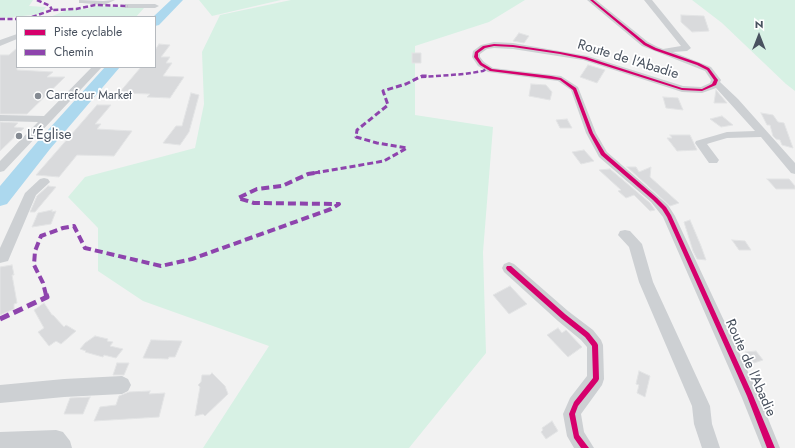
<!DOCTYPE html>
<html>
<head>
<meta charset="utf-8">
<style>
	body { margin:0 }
	#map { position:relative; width:795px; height:448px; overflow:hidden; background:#f2f2f2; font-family:Jost,sans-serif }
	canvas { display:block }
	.legend { position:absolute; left:16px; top:16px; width:140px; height:52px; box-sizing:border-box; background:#fff; border:1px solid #b6babf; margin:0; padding:5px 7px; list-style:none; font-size:12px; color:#49525f }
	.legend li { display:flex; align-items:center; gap:8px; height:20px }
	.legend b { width:20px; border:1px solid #b6babf }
	.north { position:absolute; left:739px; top:16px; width:40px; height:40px; -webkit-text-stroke:3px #fff; paint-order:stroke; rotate:0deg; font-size:11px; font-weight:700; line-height:16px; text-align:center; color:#49525f }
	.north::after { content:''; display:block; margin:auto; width:14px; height:18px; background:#49525f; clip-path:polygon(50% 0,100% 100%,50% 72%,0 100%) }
</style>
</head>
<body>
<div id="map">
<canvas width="795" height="448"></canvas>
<ul class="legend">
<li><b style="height:5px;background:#d6006c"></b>Piste cyclable</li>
<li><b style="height:5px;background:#8e44ad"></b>Chemin</li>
</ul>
<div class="north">N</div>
</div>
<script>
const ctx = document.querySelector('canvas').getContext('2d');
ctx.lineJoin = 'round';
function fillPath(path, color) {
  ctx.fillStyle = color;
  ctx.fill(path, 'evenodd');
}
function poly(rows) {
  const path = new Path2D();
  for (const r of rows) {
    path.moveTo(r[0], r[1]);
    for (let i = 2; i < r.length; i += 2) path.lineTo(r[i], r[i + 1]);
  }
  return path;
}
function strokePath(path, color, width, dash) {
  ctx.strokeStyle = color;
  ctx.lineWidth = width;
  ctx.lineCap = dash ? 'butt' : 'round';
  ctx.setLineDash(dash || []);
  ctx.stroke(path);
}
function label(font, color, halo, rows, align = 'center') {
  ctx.font = font + ' Jost,sans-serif';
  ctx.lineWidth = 3.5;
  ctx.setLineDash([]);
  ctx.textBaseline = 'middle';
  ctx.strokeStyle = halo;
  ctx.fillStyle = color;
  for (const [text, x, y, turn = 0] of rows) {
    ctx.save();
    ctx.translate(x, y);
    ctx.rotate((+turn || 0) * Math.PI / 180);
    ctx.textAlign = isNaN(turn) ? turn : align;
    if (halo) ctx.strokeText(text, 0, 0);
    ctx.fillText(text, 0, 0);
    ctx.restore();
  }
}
fillPath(poly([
	[0,0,33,0,29,6,46,7,41,14,4,18,0,17],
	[199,0,281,0,212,16],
	[291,0,525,0,489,22,415,46,415,115,493,127,483,252,486,353,409,448,203,448,269,346,143,301,98,271,98,228,68,197,85,177,195,148,204,104,202,52,220,15],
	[692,0,795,0,795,91,786,84,722,23],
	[97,6,144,8,136,17,50,17,67,10,86,9]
]), '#d7f1e4');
fillPath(poly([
	[171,0,183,0,159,25,155,26,155,17,153,17,171,0],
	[105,67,120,67,50,149,7,204,0,206,0,186,38,141,105,67]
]), '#acd8ee');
const building = poly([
	[681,15,704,16,709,31,692,32,681,22,681,15],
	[519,33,529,36,524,43,513,41,519,33],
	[159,44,170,45,161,57,170,57,166,63,172,63,163,76,184,77,170,98,147,97,150,94,119,93,141,67,155,67,155,50,159,44],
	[17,48,17,70,53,72,47,77,65,77,27,114,0,114,0,55,9,55,17,48],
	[412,53,421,53,421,63,412,63,412,53],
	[588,65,605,70,597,83,580,77,588,65],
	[531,84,546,85,552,92,550,100,529,96,531,84],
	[716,90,727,103,714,103,716,90],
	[191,93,199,95,189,132,180,145,163,143,176,126,182,126,191,93],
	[663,97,678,98,683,110,666,108,663,97],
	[97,105,111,105,95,124,101,124,97,129,132,131,114,156,77,155,59,177,36,175,97,105],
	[761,113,773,115,778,122,784,123,793,148,782,145,780,140,776,139,773,136,770,125,767,125,761,113],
	[722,116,733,125,721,127,710,119,722,116],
	[567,119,572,128,560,128,556,120,567,119],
	[0,122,18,123,14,127,24,128,0,151,0,122],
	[670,135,690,135,697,150,677,151,667,138,672,138,670,135],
	[584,150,594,161,581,164,572,152,584,150],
	[627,167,636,167,639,172,651,167,650,177,679,203,670,206,627,167],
	[610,169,650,203,655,210,650,211,634,195,626,198,618,191,621,190,599,170,610,169],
	[767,179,789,179,795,186,795,189,776,189,767,179],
	[48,186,56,187,35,212,30,212,37,196,48,186],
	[52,210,52,212,56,211,51,224,32,227,38,213,52,210],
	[690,220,701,246,706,260,697,259,693,251,684,222,690,220],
	[732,240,745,241,751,250,739,250,732,240],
	[12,265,14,275,12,275,17,303,14,304,14,309,0,315,0,267,12,265],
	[510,286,527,304,509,314,493,295,510,286],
	[44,303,52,315,53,315,64,327,66,325,76,331,61,344,56,341,49,346,38,332,44,328,34,310,44,303],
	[558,328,562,333,566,330,582,347,568,357,547,335,558,328],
	[95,336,108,339,107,341,113,342,110,346,123,349,116,358,104,355,103,357,85,352,86,351,80,349,85,343,95,336],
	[151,340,155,340,182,341,175,357,169,357,168,359,143,358,151,340],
	[756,351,763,360,754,363,745,352,756,351],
	[117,363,129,363,124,375,113,375,117,363],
	[639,371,650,376,645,397,637,393,639,385,636,384,639,371],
	[212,373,225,386,228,394,205,416,203,414,195,416,200,387,198,385,201,382,202,375,210,375,212,373],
	[150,391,149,394,165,393,159,417,94,421,100,407,116,405,119,396,129,392,150,391],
	[90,397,83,414,64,414,70,398,90,397],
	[552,421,558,431,546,439,541,432,543,430,542,428,552,421]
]);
fillPath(building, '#d9dadc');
strokePath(building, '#e3e4e5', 1);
fillPath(poly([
	[79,0,103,1,115,0,104,5,82,3,79,3,79,0],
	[587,0,596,0,648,42,658,47,663,49,681,46,644,0,652,0,691,48,687,51,673,52,711,67,721,80,720,82,738,99,795,163,795,174,791,173,761,137,727,138,710,143,707,144,719,160,717,163,709,163,695,143,696,141,727,132,755,131,716,88,702,93,682,92,583,60,513,49,494,48,487,49,480,54,480,57,484,62,493,68,561,76,578,87,596,133,607,152,668,205,675,216,756,389,780,448,762,448,742,398,663,217,651,202,599,157,586,133,571,90,558,81,488,72,478,66,472,57,473,51,481,45,494,42,513,43,588,56,683,86,701,87,710,83,711,80,705,71,642,46,587,0],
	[125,4,155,4,159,6,155,8,125,8,125,4],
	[17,34,17,39,0,46,0,40,17,34],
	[92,67,102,67,4,171,0,172,0,161,38,122,0,121,0,115,44,116,92,67],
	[44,178,48,179,50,182,36,195,8,261,0,263,0,248,25,193,40,179,44,178],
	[625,230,630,231,642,244,653,282,710,406,712,424,720,448,702,448,694,424,692,406,639,282,629,247,618,235,620,231,625,230],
	[509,262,514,264,568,311,593,330,601,340,603,345,604,379,602,385,581,414,584,432,594,448,574,448,567,436,563,414,570,398,587,376,587,347,581,340,558,321,504,272,502,268,504,264,509,262],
	[122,376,128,379,131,385,128,391,122,394,64,397,0,403,0,385,64,379,122,376],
	[56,430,63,432,70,441,72,448,0,448,0,432,56,430]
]), '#cdd0d3');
strokePath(poly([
	[37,0,50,6,52,10],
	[32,17,52,10,76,9,95,5,128,6],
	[0,19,17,19],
	[421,77,465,74,483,71,488,68]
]), '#8e44ad', 2.5, [5, 2.5]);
strokePath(poly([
	[314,173,384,161,407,148,377,143,356,137,357,130,388,105,383,91,406,84,422,76,428,76]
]), '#8e44ad', 3, [6, 3]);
strokePath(poly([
	[46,295,43,283,34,265,35,251,41,236,63,228,74,226,85,248,161,266,192,259,331,209,339,204,254,203,238,198,257,189,282,186,308,174,320,172]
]), '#8e44ad', 4, [8, 4]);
strokePath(poly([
	[0,319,47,297,46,294]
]), '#8e44ad', 5, [10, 5]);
fillPath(poly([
	[590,0,593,0,646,43,656,48,699,63,709,68,718,80,716,85,702,91,682,90,584,59,560,54,513,47,494,46,485,48,478,53,478,57,482,63,492,69,551,76,561,78,576,88,593,133,605,153,657,198,666,207,671,215,752,393,775,448,767,448,747,396,667,217,662,209,653,200,601,155,589,133,573,90,560,80,490,71,480,65,474,57,475,52,483,46,494,44,513,45,560,52,586,57,682,88,702,89,712,84,714,80,707,70,697,65,654,50,644,45,590,0],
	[507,266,511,266,565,314,589,333,597,343,598,345,599,379,598,381,578,406,575,414,579,435,589,448,581,448,574,438,569,414,574,402,593,378,592,346,585,337,561,318,507,270,506,268,507,266]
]), '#d6006c');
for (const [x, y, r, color] of [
	[38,96,4,"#848a92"],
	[19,136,4,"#848a92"]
]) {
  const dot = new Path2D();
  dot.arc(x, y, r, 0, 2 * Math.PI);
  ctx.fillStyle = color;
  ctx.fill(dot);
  strokePath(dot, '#fff', 1.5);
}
label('12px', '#49525f', '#fff', [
	["Carrefour Market",46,96]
], 'left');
label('14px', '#49525f', '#fff', [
	["Route de l'Abadie",628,60,17],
	["Route de l'Abadie",750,368,66]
]);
label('14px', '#49525f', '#fff', [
	["L'Église",27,136]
], 'left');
</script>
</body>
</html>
